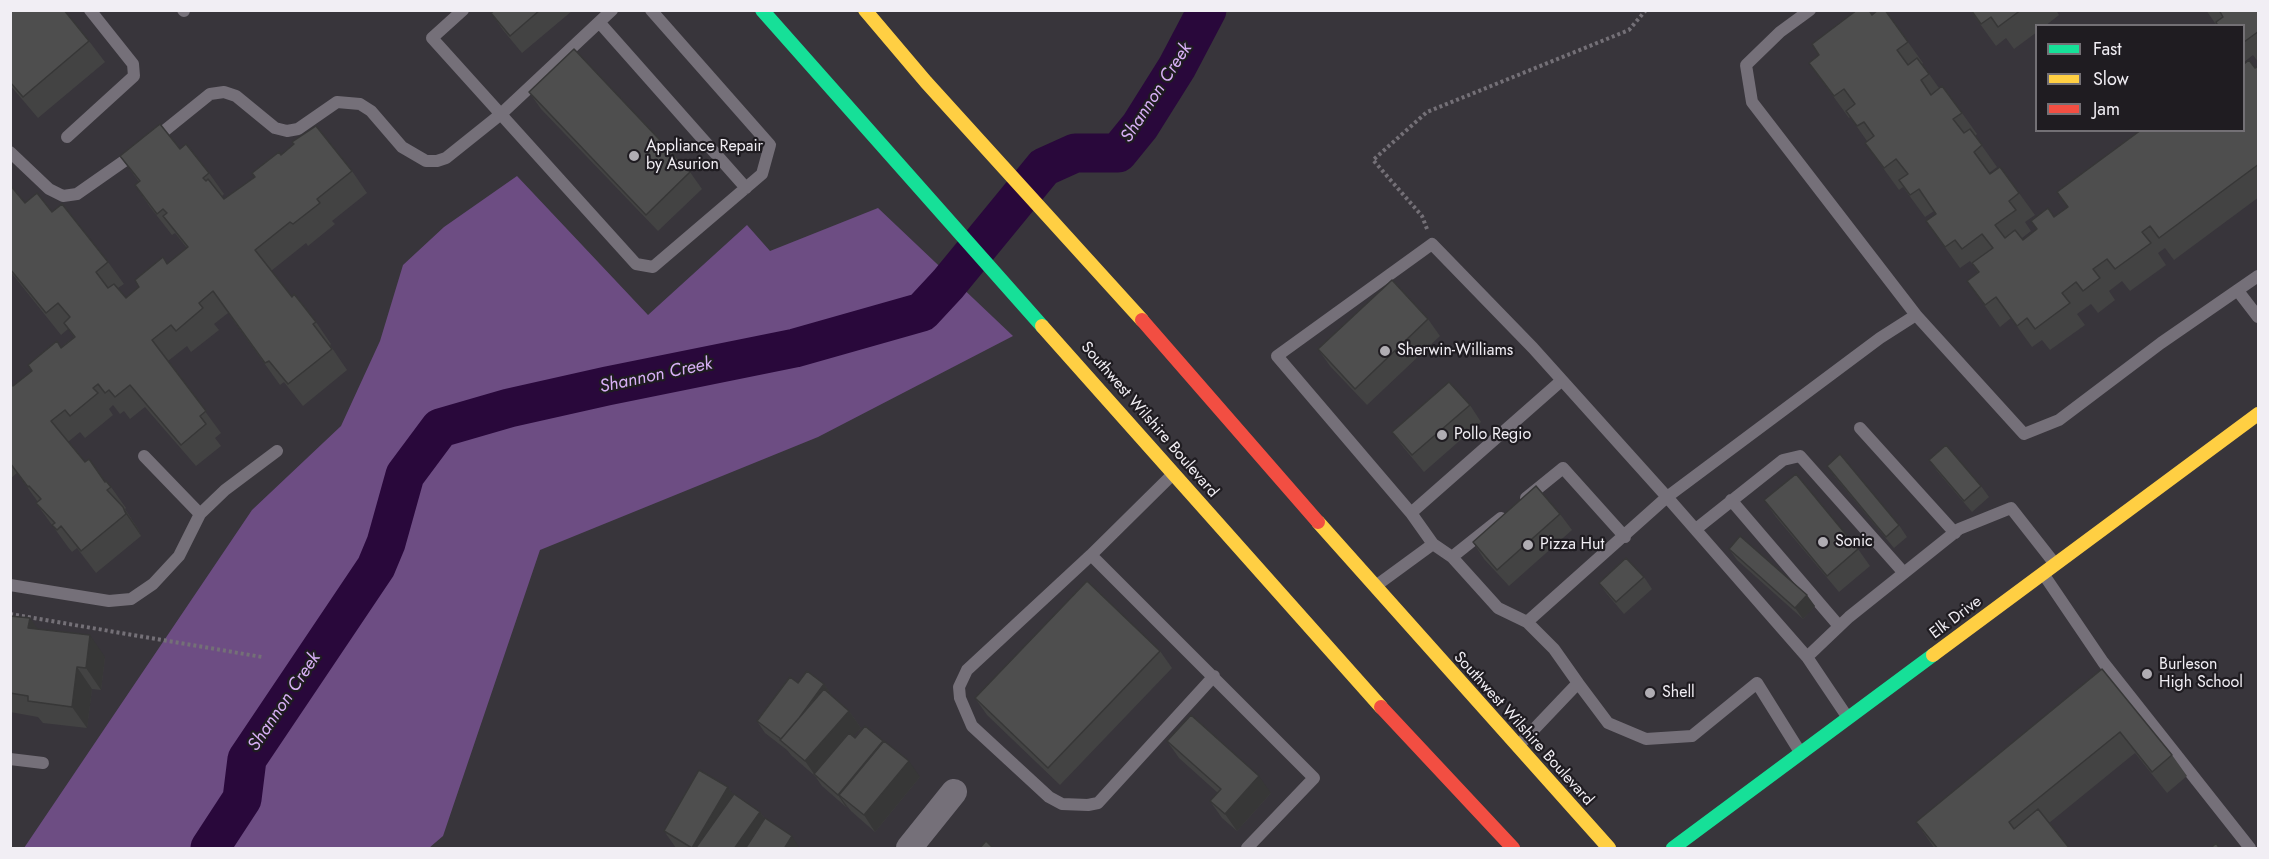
<!DOCTYPE html>
<html>
<head>
<meta charset="utf-8">
<style>
	body { margin:0 }
	#map { position:relative; width:2269px; height:859px; overflow:hidden; background:#38353b; font-family:Jost,sans-serif }
	canvas { display:block }
	.frame { position:absolute; inset:0; border:12px solid #f1eef4; pointer-events:none }
	.legend { position:absolute; left:2035px; top:24px; width:210px; height:108px; box-sizing:border-box; background:#1f1c21; border:2px solid #737075; margin:0; padding:8px 10px; list-style:none; font-size:18px; color:#f1eef4 }
	.legend li { display:flex; align-items:center; gap:12px; height:30px }
	.legend b { width:30px; border:2px solid #737075 }
</style>
</head>
<body>
<div id="map">
<canvas width="2269" height="859"></canvas>
<div class="frame"></div>
<ul class="legend">
<li><b style="height:8px;background:#16e098"></b>Fast</li>
<li><b style="height:8px;background:#ffcf43"></b>Slow</li>
<li><b style="height:8px;background:#f24e42"></b>Jam</li>
</ul>
</div>
<script>
const ctx = document.querySelector('canvas').getContext('2d');
ctx.lineJoin = 'round';
function fillPath(path, color) {
  ctx.fillStyle = color;
  ctx.fill(path, 'evenodd');
}
function poly(rows) {
  const path = new Path2D();
  for (const r of rows) {
    path.moveTo(r[0], r[1]);
    for (let i = 2; i < r.length; i += 2) path.lineTo(r[i], r[i + 1]);
  }
  return path;
}
function strokePath(path, color, width, dash) {
  ctx.strokeStyle = color;
  ctx.lineWidth = width;
  ctx.lineCap = dash ? 'butt' : 'round';
  ctx.setLineDash(dash || []);
  ctx.stroke(path);
}
function label(font, color, halo, rows, align = 'center') {
  ctx.font = font + ' Jost,sans-serif';
  ctx.lineWidth = 4.5;
  ctx.setLineDash([]);
  ctx.textBaseline = 'middle';
  ctx.strokeStyle = halo;
  ctx.fillStyle = color;
  for (const [text, x, y, turn = 0] of rows) {
    ctx.save();
    ctx.translate(x, y);
    ctx.rotate((+turn || 0) * Math.PI / 180);
    ctx.textAlign = isNaN(turn) ? turn : align;
    if (halo) ctx.strokeText(text, 0, 0);
    ctx.fillText(text, 0, 0);
    ctx.restore();
  }
}
fillPath(poly([
	[517,176,648,315,747,225,770,251,878,208,1013,336,818,437,540,550,443,836,429,848,24,848,252,510,341,426,380,341,403,265,444,227]
]), '#6d4d83');
strokePath(poly([
	[210,848,242,799,247,759,376,567,386,543,405,475,440,428,509,408,607,386,795,348,922,312,948,284,1044,167,1075,153,1118,153,1140,126,1177,67,1207,10]
]), '#29083b', 39);
strokePath(poly([
	[1427,229,1422,216,1373,160,1427,112,1629,30,1646,10],
	[10,614,262,657]
]), '#747077', 4, [3, 3]);
strokePath(poly([
	[183,10,184,11],
	[463,10,432,38,636,264,653,267,762,174,770,145,651,10],
	[1810,10,1780,32,1746,65,1752,102,1916,315],
	[599,22,746,188],
	[67,137,134,76,133,64,90,10],
	[153,140,210,94,224,92,236,96,275,128,287,131,298,129,337,102,360,104,371,111,402,147,426,161,437,161,446,158,501,114,612,10],
	[10,152,49,189,63,196,77,194,137,152],
	[2238,291,2258,317],
	[1860,428,1955,533],
	[144,456,200,514],
	[1172,475,1091,555,1314,778,1247,848],
	[1526,498,1563,468,1625,537],
	[1731,500,1839,626],
	[1411,513,1561,381],
	[1696,529,1783,460,1800,456,1904,573],
	[1433,544,1452,557,1498,608,1527,622],
	[1091,555,967,670,959,687,960,698,972,726,1049,797,1062,804,1088,805,1098,803,1214,676],
	[1452,557,1501,518],
	[2044,575,2103,662,2250,848],
	[10,585,109,601,131,599,153,584,179,556,200,514,225,490,277,451],
	[1377,585,1433,544,1411,513,1277,356,1432,244,1533,348,1667,497,1880,338,1916,315,2024,434,2059,420,2161,343,2258,276],
	[1578,683,1608,723,1646,739,1692,736,1757,683,1800,752],
	[1848,718,1807,657,1849,617,1959,529,2011,508,2055,564],
	[1519,745,1578,683,1554,649,1527,622,1667,497,1807,657],
	[10,759,43,763]
]), '#757079', 12);
strokePath(poly([
	[909,848,954,792]
]), '#757079', 26);
strokePath(poly([
	[762,10,1042,326],
	[1673,848,1933,655]
]), '#16e098', 14);
strokePath(poly([
	[865,10,926,82,1142,320],
	[1042,326,1381,707],
	[1318,522,1609,848],
	[1933,655,2258,414]
]), '#ffcf43', 14);
strokePath(poly([
	[1142,320,1318,522],
	[1381,707,1513,848]
]), '#f24e42', 14);
fillPath(poly([
	[10,10,89,41,105,62,38,118,10,85],
	[495,10,572,11,522,53,503,30,491,13],
	[1970,10,2056,10,2059,15,2045,26,2037,26,2037,32,2014,49,2006,38,1996,46],
	[2206,10,2259,10,2259,63,2253,55,2244,62,2244,26,2217,26],
	[1872,15,1908,42,1923,63,1922,64,1939,88,1962,113,1977,134,1975,136,1997,167,1989,173,2019,193,2035,215,2025,222,2031,231,2022,238,2023,240,2054,217,2244,130,2255,68,2259,66,2259,197,2174,260,2165,248,2158,253,2166,265,2130,291,2122,281,2109,291,2115,300,2098,313,2091,304,2077,314,2085,325,2050,350,2042,340,2032,347,2011,318,2000,327,1967,281,1978,272,1977,271,1970,261,1960,268,1926,221,1936,214,1934,211,1925,217,1903,187,1899,190,1865,143,1867,141,1850,117,1849,118,1809,63],
	[529,92,690,172,702,189,658,231,541,109],
	[180,149,209,173,224,194,222,196,224,199,255,177,281,155,352,171,367,193,332,221,335,224,308,246,306,243,271,271,292,297,316,322,331,344,330,345,347,370,303,406,284,382,280,385,228,313,214,324,219,330,191,352,187,346,168,361,221,433,215,438,221,446,196,466,145,407,130,419,124,411,120,414,113,405,109,409,113,415,85,438,80,432,68,442,85,462,105,482,111,487,126,508,125,509,138,529,141,536,96,573,77,548,72,552,68,547,36,503,38,502,17,473,10,479,10,383,13,386,74,337,68,329,61,335,10,271,10,185,25,203,52,212,108,262,124,284,118,288,126,298,187,248,175,233,172,235,150,207,135,185,139,182,120,156],
	[1428,319,1440,336,1367,405,1330,366,1318,349],
	[1470,405,1481,422,1424,472,1404,448,1392,432],
	[1929,460,1981,486,1989,497,1972,512,1937,471],
	[1827,466,1899,525,1907,537,1894,548,1835,477],
	[1764,500,1858,549,1870,566,1839,592,1776,517],
	[1560,514,1572,530,1509,586,1484,559,1473,542],
	[1729,549,1815,606,1803,619,1737,560],
	[1644,577,1652,589,1624,614,1607,594,1599,583],
	[10,616,30,618,37,629,105,657,101,690,92,689,87,728,43,723,38,717,10,712],
	[1160,651,1172,668,1060,785,987,715,975,698],
	[2102,669,2172,755,2187,776,2167,793,2135,753,2049,823,2070,849,1935,849,1916,822],
	[798,683,824,684,832,696,849,711,861,728,853,736,920,777,875,832,851,811,847,806,846,807,822,786,815,776,792,756,787,750,765,733,757,721],
	[1167,741,1271,793,1237,831,1222,818,1210,801,1218,793,1179,758],
	[728,787,733,795,760,812,765,819,800,849,677,849,676,848,664,831]
]), '#434343');
fillPath(poly([
	[123,507,138,529,141,536,126,514],
	[1807,595,1815,606,1803,619,1795,608],
	[30,618,45,639,28,628],
	[90,635,105,657,101,690,86,668],
	[77,667,92,689,87,728,72,707],
	[824,684,832,696,792,750,782,740],
	[849,711,861,728,817,778,805,761],
	[909,761,920,777,875,832,864,815],
	[1259,776,1271,793,1237,831,1225,814],
	[728,787,739,804,713,849,693,849,692,848],
	[838,795,839,795,847,806,846,807],
	[760,812,772,829,758,849,734,849],
	[792,836,800,849,784,849]
]), '#373737');
const building = poly([
	[10,10,64,10,89,41,23,97,10,82,10,10],
	[495,10,540,10,510,36,491,13,495,10],
	[1857,10,1869,10,1872,15,1878,10,1885,10,1908,42,1897,50,1908,65,1917,58,1929,74,1921,80,1931,95,1942,86,1962,113,1953,119,1964,133,1970,129,1982,145,1974,152,1990,174,2000,167,2019,193,2009,201,2016,210,1995,225,2005,238,2015,230,2023,240,2037,229,2031,221,2048,208,2054,217,2068,207,2057,192,2141,130,2244,130,2244,64,2249,60,2255,68,2259,66,2259,164,2159,238,2150,226,2142,232,2151,243,2115,269,2107,259,2093,269,2100,278,2083,291,2076,282,2062,293,2070,303,2035,329,2027,318,2017,326,1996,297,1985,305,1967,281,1979,272,1972,263,1993,248,1982,234,1962,249,1955,240,1945,247,1926,221,1936,214,1919,189,1910,195,1899,180,1908,174,1896,159,1884,168,1865,143,1874,136,1864,122,1857,126,1846,111,1855,104,1844,89,1834,96,1809,63,1819,55,1812,44,1857,10],
	[1971,10,2021,10,1998,27,1991,17,1981,24,1971,10],
	[2219,10,2259,10,2259,31,2244,42,2244,26,2218,26,2216,22,2223,17,2219,10],
	[574,49,690,172,646,215,529,92,574,49],
	[160,124,180,149,186,144,209,173,203,178,206,181,208,179,224,199,255,177,252,173,279,152,281,155,294,144,292,142,316,126,352,171,317,199,320,203,293,224,290,222,255,250,292,297,294,294,316,322,313,324,332,349,288,384,269,361,265,363,213,291,199,303,203,308,176,331,171,325,152,340,206,411,200,416,206,424,181,445,130,385,115,397,109,390,105,393,98,384,93,388,98,393,70,416,65,410,51,421,85,462,89,459,105,482,106,481,111,487,107,490,123,507,126,514,81,551,61,526,57,530,52,525,55,523,36,503,41,499,29,486,28,487,10,463,10,383,13,386,32,371,28,365,57,341,61,348,75,337,64,323,70,317,58,303,46,313,10,269,10,185,25,203,37,193,52,212,62,204,108,262,96,272,108,288,114,284,126,298,139,287,135,280,163,257,167,264,188,247,163,216,167,213,163,209,157,214,135,185,140,181,120,156,160,124],
	[1392,280,1428,319,1355,389,1318,349,1392,280],
	[1449,382,1470,405,1412,455,1392,432,1449,382],
	[1946,445,1981,486,1964,501,1929,460,1946,445],
	[1840,454,1899,525,1886,537,1827,466,1840,454],
	[1796,474,1858,549,1827,576,1764,500,1796,474],
	[1536,486,1560,514,1497,570,1473,542,1536,486],
	[1740,536,1807,595,1795,608,1729,549,1740,536],
	[1626,558,1644,577,1616,602,1599,583,1626,558],
	[1087,581,1160,651,1048,768,975,698,1087,581],
	[10,616,30,618,28,628,90,635,86,668,77,667,72,707,28,701,28,696,10,693,10,616],
	[2102,669,2172,755,2152,772,2120,732,2009,822,2014,829,2038,809,2070,849,1938,849,1916,822,2102,669],
	[807,671,824,684,799,718,781,739,757,721,790,677,798,683,807,671],
	[824,689,849,711,805,761,780,740,824,689],
	[1191,715,1259,776,1225,814,1210,801,1221,789,1167,741,1191,715],
	[865,726,883,741,838,795,814,774,849,733,855,738,865,726],
	[884,741,909,761,864,815,839,795,884,741],
	[699,770,728,787,692,848,664,831,699,770],
	[734,794,760,812,734,849,695,849,734,794],
	[765,818,792,836,784,849,745,849,765,818],
	[986,841,994,849,979,849,986,841],
	[2216,843,2220,849,2210,849,2216,843]
]);
fillPath(building, '#4e4e4e');
strokePath(building, '#373737', 1.5);
for (const [x, y, r, color] of [
	[634,156,6,"#b0adb3"],
	[1385,351,6,"#b0adb3"],
	[1442,435,6,"#b0adb3"],
	[1823,542,6,"#b0adb3"],
	[1528,545,6,"#b0adb3"],
	[2147,674,6,"#b0adb3"],
	[1650,693,6,"#b0adb3"]
]) {
  const dot = new Path2D();
  dot.arc(x, y, r, 0, 2 * Math.PI);
  ctx.fillStyle = color;
  ctx.fill(dot);
  strokePath(dot, '#1f1c21', 2);
}
label('16px', '#f1eef4', '#1f1c21', [
	["Appliance Repair",646,147],
	["by Asurion",646,165],
	["Sherwin-Williams",1397,351],
	["Pollo Regio",1454,435],
	["Sonic",1835,542],
	["Pizza Hut",1540,545],
	["Burleson",2159,665],
	["High School",2159,683],
	["Shell",1662,693]
], 'left');
label('16px', '#f1eef4', '#1f1c21', [
	["Southwest Wilshire Boulevard",1149,420,49],
	["Elk Drive",1956,618,-37],
	["Southwest Wilshire Boulevard",1523,729,48]
]);
label('italic 18px', '#d8b0f6', '#1f1c21', [
	["Shannon Creek",1157,93,-57],
	["Shannon Creek",656,376,-12],
	["Shannon Creek",285,702,-56]
]);
</script>
</body>
</html>
